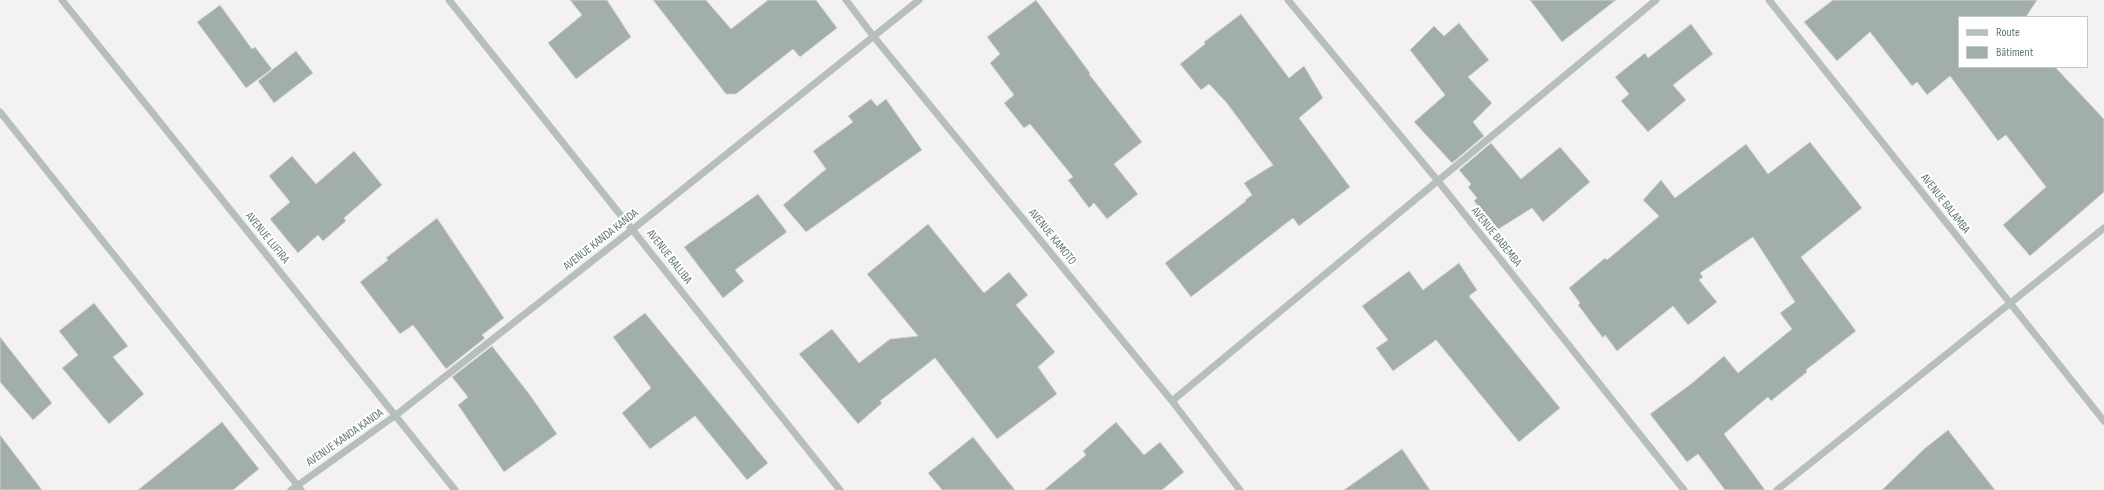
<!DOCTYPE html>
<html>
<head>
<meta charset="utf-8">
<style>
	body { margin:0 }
	#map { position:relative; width:2104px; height:490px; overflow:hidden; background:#f4f2f1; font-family:"Sofia Sans Condensed",sans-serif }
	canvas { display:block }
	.legend { position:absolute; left:1958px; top:16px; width:130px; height:52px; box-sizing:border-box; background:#fff; border:1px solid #c0cac7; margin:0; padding:5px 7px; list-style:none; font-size:12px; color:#627a72 }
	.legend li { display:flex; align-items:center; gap:8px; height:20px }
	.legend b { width:20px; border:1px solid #c0cac7 }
</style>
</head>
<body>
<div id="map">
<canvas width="2104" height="490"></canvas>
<ul class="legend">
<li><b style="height:5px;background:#b7bfbc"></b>Route</li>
<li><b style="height:11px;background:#a1aea9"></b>Bâtiment</li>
</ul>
</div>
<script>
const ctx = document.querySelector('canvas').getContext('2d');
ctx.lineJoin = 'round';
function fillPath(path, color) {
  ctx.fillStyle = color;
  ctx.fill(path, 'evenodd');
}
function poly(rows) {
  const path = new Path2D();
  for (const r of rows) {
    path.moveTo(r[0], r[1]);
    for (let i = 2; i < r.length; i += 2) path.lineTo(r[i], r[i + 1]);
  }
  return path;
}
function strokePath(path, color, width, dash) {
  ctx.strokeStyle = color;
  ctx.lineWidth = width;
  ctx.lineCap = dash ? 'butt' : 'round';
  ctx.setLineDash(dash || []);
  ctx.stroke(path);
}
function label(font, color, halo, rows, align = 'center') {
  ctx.font = font + ' "Sofia Sans Condensed",sans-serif';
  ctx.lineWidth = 4;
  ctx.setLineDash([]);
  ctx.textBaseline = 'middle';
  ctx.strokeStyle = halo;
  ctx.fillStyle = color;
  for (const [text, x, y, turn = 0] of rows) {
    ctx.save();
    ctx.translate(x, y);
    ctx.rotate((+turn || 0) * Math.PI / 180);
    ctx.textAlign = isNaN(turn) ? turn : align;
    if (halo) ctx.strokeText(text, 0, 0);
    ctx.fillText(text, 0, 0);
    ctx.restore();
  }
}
const building = poly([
	[570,0,607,0,631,37,576,79,548,43,582,15,570,0],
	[653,0,706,0,731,29,768,0,816,0,837,28,800,57,793,49,736,94,726,94,653,0],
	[1036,0,1090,73,1089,74,1142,142,1114,164,1138,194,1107,219,1094,203,1089,208,1068,180,1073,177,1030,124,1024,128,1004,103,1014,95,990,63,1000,54,987,37,1036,0],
	[1530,0,1616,0,1562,42,1530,0],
	[1833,0,2037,0,2026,17,1959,17,1959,67,2055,67,2104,119,2104,192,2030,256,2003,225,2046,187,2006,135,1998,141,1950,76,1927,95,1917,82,1912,86,1870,32,1837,61,1804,22,1833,0],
	[220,5,252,49,255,47,272,69,246,88,197,22,220,5],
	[1241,14,1289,78,1304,66,1323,98,1299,118,1350,187,1299,226,1293,218,1191,297,1165,263,1246,201,1245,200,1252,195,1244,183,1273,165,1226,102,1209,84,1201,90,1180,64,1205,44,1204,42,1241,14],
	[1459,23,1489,60,1468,77,1492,103,1473,122,1484,136,1452,163,1414,122,1445,95,1410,50,1434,26,1444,36,1459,23],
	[1691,24,1713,54,1673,85,1686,100,1648,132,1621,101,1629,94,1615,77,1645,53,1648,58,1691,24],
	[296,51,313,73,274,103,258,81,296,51],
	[871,99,877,106,886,99,922,150,806,232,783,205,826,169,813,151,853,122,848,116,871,99],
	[1810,142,1862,208,1801,257,1856,331,1806,370,1807,372,1771,401,1768,397,1724,434,1765,490,1725,490,1698,454,1687,462,1650,414,1691,384,1724,356,1738,373,1792,329,1780,313,1795,302,1753,237,1700,273,1703,277,1699,280,1717,302,1688,325,1673,306,1617,351,1605,335,1603,338,1578,305,1580,303,1569,288,1605,258,1607,260,1659,216,1643,200,1661,180,1675,198,1746,144,1768,174,1810,142],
	[1491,143,1521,179,1560,147,1590,182,1543,222,1532,208,1497,230,1474,201,1477,198,1468,187,1471,184,1459,170,1491,143],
	[354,151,382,185,344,218,346,221,323,241,318,235,298,253,270,219,290,202,269,176,292,156,316,184,354,151],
	[758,194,787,232,735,270,744,281,723,298,684,247,758,194],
	[437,218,504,318,482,335,485,338,446,369,413,325,400,334,360,282,388,260,386,258,437,218],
	[928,224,984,293,1009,272,1028,295,1016,305,1055,352,1038,367,1057,394,997,439,935,358,880,401,882,403,858,424,799,354,832,329,859,363,890,339,918,336,867,274,928,224],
	[1459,263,1477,290,1469,296,1560,408,1519,442,1436,340,1393,371,1376,348,1388,340,1362,306,1409,271,1423,290,1459,263],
	[94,303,128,346,113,357,144,394,109,424,62,368,78,355,59,331,94,303],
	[645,313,768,463,747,480,695,416,650,449,622,413,651,388,613,337,645,313],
	[0,337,52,403,33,420,0,382,0,337],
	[492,346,530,395,557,434,504,472,458,405,468,397,452,377,492,346],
	[222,422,259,469,233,490,138,490,222,422],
	[1116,422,1144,455,1160,442,1184,472,1162,490,1044,490,1086,455,1083,451,1116,422],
	[1948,430,1995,490,1882,490,1924,449,1948,430],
	[0,435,42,490,0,490,0,435],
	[973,437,1015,490,942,490,928,473,973,437],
	[1402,449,1430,490,1344,490,1402,449]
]);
fillPath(building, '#a1aea9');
strokePath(building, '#d6d4d4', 1);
strokePath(poly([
	[62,0,455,490],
	[449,0,840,490],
	[846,0,874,37,1172,401,1240,490],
	[1288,0,1438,181,1684,490],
	[1769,0,2104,421],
	[0,112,301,490],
	[1172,401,1656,0],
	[291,490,396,415,633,229,919,0],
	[1777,490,2104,228]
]), '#b7bfbc', 7);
label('12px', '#627a72', '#fff', [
	["AVENUE BALAMBA",1945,204,52],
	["AVENUE KAMOTO",1052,237,51],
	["AVENUE BABEMBA",1496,237,51],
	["AVENUE LUFIRA",267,238,51],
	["AVENUE KANDA KANDA",601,240,-38],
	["AVENUE BALUBA",669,257,52],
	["AVENUE KANDA KANDA",345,438,-35]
]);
</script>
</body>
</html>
